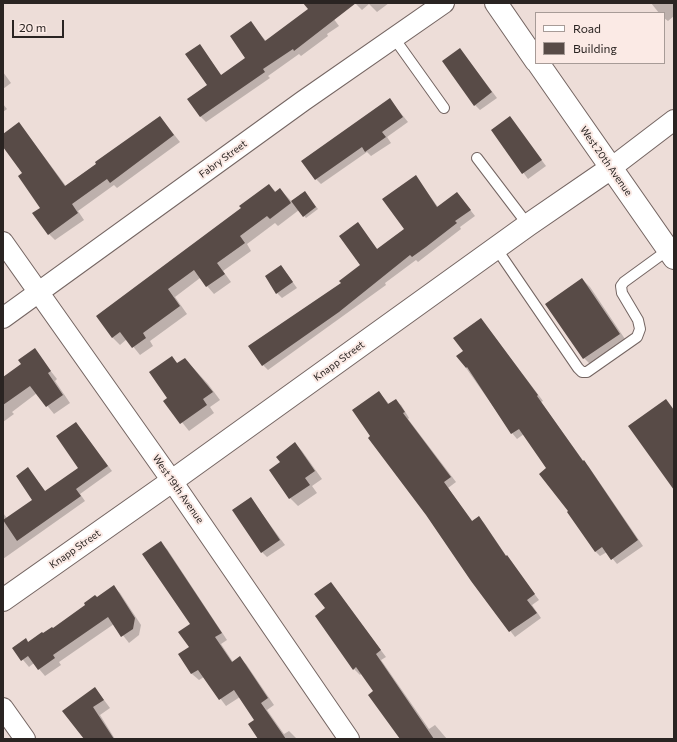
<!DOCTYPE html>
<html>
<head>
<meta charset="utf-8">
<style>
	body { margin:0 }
	#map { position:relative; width:677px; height:742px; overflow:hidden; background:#edddd8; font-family:Commissioner,sans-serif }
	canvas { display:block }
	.frame { position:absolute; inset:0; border:4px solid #2a2422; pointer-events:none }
	.legend { position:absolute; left:535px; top:12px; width:130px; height:52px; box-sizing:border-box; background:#fbeae5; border:1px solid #a79b97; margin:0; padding:5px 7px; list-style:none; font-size:12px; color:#2a2422 }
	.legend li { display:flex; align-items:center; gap:8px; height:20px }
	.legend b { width:20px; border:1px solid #a79b97 }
	.scale { position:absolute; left:12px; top:20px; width:52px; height:18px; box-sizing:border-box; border:2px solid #2a2422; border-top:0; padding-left:5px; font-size:12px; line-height:14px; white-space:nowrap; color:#2a2422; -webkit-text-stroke:3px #fbeae5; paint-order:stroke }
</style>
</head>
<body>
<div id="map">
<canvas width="677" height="742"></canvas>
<div class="frame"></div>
<ul class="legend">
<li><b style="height:5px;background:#fff"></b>Road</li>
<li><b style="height:11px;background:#584b47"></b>Building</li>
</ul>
<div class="scale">20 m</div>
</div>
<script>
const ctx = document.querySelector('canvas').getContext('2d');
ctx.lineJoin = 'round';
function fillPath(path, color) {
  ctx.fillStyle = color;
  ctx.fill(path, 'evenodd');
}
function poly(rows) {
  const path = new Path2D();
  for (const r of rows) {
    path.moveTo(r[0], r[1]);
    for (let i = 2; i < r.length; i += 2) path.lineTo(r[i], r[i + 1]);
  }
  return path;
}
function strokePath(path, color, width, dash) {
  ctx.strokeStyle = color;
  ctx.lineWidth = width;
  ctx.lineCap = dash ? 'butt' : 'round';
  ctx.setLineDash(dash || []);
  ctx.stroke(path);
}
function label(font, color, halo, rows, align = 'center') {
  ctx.font = font + ' Commissioner,sans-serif';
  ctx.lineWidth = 4;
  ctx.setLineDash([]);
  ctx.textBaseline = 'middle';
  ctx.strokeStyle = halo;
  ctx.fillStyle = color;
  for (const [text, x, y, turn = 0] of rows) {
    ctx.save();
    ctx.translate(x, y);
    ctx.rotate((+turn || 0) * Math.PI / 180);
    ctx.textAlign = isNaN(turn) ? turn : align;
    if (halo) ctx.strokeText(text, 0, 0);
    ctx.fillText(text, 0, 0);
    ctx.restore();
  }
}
fillPath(poly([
	[305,3,322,3,339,26,327,34,328,36,301,56,299,54,268,76,270,78,206,122,200,116,208,85,199,45,222,76,247,58,251,23,266,41,309,9],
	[355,3,389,3,377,12,369,4,362,10],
	[651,3,674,3,674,16,668,21,664,18,664,13,659,13],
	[460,49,497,98,480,110,475,105],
	[3,72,11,83,3,89],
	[390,100,408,122,387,137,391,143,371,156,367,152,321,184,316,179],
	[3,104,7,109,3,112],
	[160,117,180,142,117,188,114,185,78,211,84,220,55,240,49,234,42,208,23,173,3,145,3,135,19,123,66,186],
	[510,118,546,166,528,179,492,130],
	[416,177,438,207,457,193,475,216,460,227,461,229,431,252,418,262,416,260,385,283,386,285,268,370,263,365,342,283,362,265,357,223,378,250,405,230],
	[269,185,276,192,280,189,292,202,305,192,318,209,306,218,299,210,278,226,275,223,247,244,251,251,223,271,231,282,214,294,200,278,175,297,187,314,150,341,153,346,140,355,127,339,120,345,112,337,243,208],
	[281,266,297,288,282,298,277,293],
	[582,279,590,287,627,342,592,366,584,358],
	[481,319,543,401,541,402,584,462,589,467,643,546,617,564,607,552,600,556,595,551,570,512,548,468,524,434,517,439,512,433,466,368,465,351],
	[34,350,57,379,55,381,70,403,54,414,37,393,12,412,14,414,3,422,3,381,22,365],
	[171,357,178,364,185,359,208,384,220,400,210,407,214,413,189,431,165,401,169,398],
	[379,392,389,404,395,400,401,405,409,418,408,419,456,482,448,488,473,522,479,518,484,523,507,557,539,600,532,605,541,618,515,637,471,580],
	[76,423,112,471,80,494,85,501,3,559,3,513,7,518,34,500,28,469,46,492,80,468],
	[295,443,302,451,322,479,312,486,317,493,298,506,290,498,281,462],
	[251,499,285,545,267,557,262,552],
	[160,543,167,549,227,640,221,644,233,662,239,658,246,664,274,705,267,710,284,734,289,731,297,739,259,739,255,720,240,697,226,706,204,677,199,680,192,674,180,654,190,647,192,624],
	[331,584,386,657,381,660,429,729,435,725,447,739,401,739,375,691,362,673,360,675,354,669,316,616,326,609],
	[114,587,120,593,141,625,139,635,129,643,114,624,59,662,61,665,45,676,34,663,29,667,13,648,26,639,29,643,53,630],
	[95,688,110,708,100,715,115,739,85,739,63,711]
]), '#0003');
fillPath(poly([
	[303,3,356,3,294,51,293,49,263,69,265,72,200,117,187,99,207,85,185,54,200,44,221,75,245,58,230,36,251,21,265,41,308,9],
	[460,48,492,92,474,106,442,61],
	[390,98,403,117,382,132,386,137,365,152,362,147,315,180,301,161],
	[160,116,174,135,110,183,107,179,72,204,78,213,48,235,32,213,40,208,18,176,22,173,3,147,3,134,19,122,65,186,96,164,95,162],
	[510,116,542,160,522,174,491,130],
	[416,175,437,207,457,192,471,210,455,221,457,223,426,247,412,257,410,255,339,312,262,366,248,346,341,283,339,281,360,265,339,236,358,222,377,249,404,229,382,199],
	[269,184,275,192,280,188,291,203,270,219,267,216,240,236,245,243,217,263,225,274,206,287,194,270,168,289,180,306,143,333,146,338,132,348,120,332,112,338,96,316,241,208,239,206],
	[305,191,316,207,303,217,291,201],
	[281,265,293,282,276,294,265,276],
	[582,278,620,334,583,359,545,304],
	[481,318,538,395,537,396,583,461,584,460,638,540,611,560,602,547,595,552,567,512,568,511,539,474,546,468,519,429,511,434,467,367,466,368,456,356,463,351,453,338],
	[35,348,51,371,48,373,63,395,46,407,30,386,3,405,3,377,21,364,18,360],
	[172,356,177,363,185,358,213,392,203,399,207,405,180,424,163,401,167,398,149,372],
	[379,391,388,404,396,399,405,412,403,413,451,477,444,482,472,521,479,516,506,556,507,555,535,594,527,600,537,613,509,632,471,581,426,515,368,438,370,436,352,410],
	[666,399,674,410,674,490,628,426],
	[76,422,108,466,76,489,81,496,17,541,3,520,32,500,16,476,28,467,45,491,78,468,56,436],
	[295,442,315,471,305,478,310,485,289,499,269,470,280,462,276,457],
	[251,497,280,540,261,553,232,510],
	[161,541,222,633,215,637,232,662,240,656,268,698,261,703,286,739,258,739,248,724,254,720,234,690,219,700,198,670,191,674,178,654,189,647,178,632,190,624,142,554],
	[331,582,381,650,376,654,434,739,400,739,368,695,373,691,356,667,353,670,315,616,325,608,314,594],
	[114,585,135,618,133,629,121,637,108,617,53,655,55,658,38,670,28,656,21,661,12,648,26,638,28,642,42,632,43,633,52,627,53,628,85,605,84,603,95,595,97,597],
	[95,687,104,700,93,707,114,739,84,739,62,711]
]), '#584b47');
const lane = poly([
	[394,38,444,108],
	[477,158,528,225],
	[496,248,578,368,582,372,587,372,637,337,640,329,638,320,622,293,621,286,624,282,668,250]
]);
const street = poly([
	[611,168,674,120],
	[3,242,172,481,349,739],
	[3,318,303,101,444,3],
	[3,708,25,739]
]);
const secondary = poly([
	[496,3,536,61],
	[538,63,674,258],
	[3,600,172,481,528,225,611,168]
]);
strokePath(lane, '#746562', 12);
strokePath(street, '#746562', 22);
strokePath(secondary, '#746562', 24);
strokePath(lane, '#fff', 10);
strokePath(street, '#fff', 20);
strokePath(secondary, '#fff', 22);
label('10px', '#2a2422', '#fbeae5', [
	["Fabry Street",223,159,-36],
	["West 20th Avenue",606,161,55],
	["Knapp Street",339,361,-36],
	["West 19th Avenue",178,489,55],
	["Knapp Street",75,549,-35]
]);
</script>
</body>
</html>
